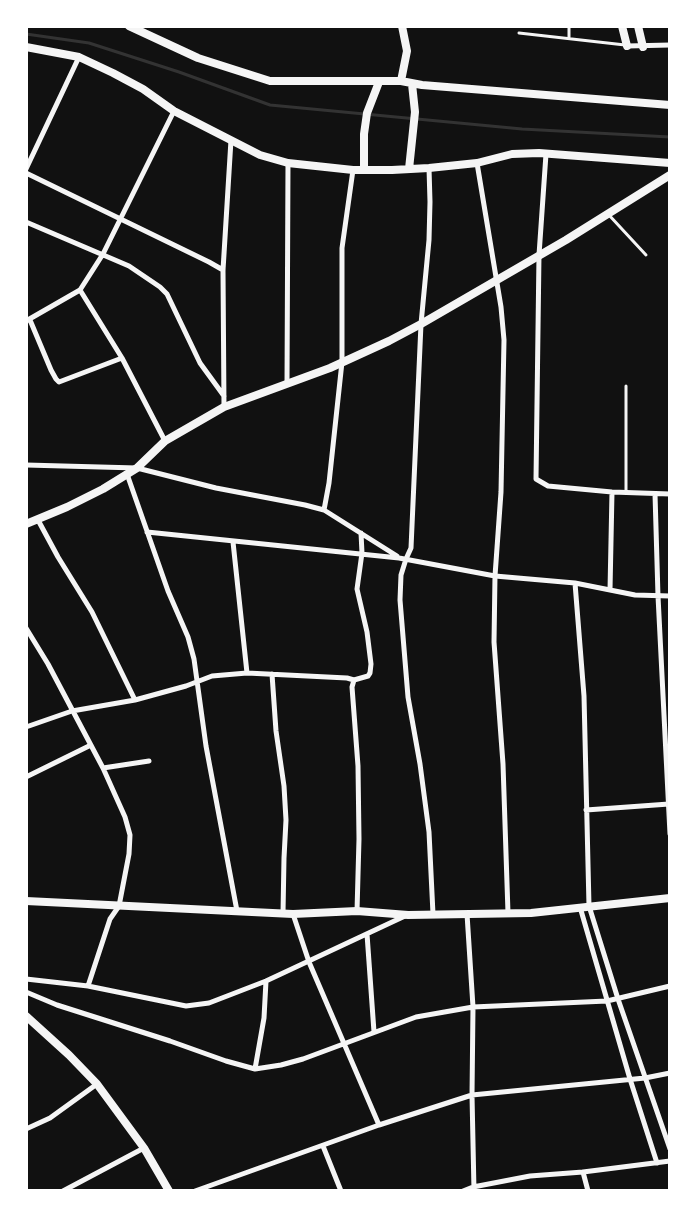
<!DOCTYPE html>
<html>
<head>
<meta charset="utf-8">
<style>
	body { margin:0 }
	#map { position:relative; width:696px; height:1217px; overflow:hidden; background:#111; font-family:"Fira Sans Condensed",sans-serif }
	canvas { display:block }
	.frame { position:absolute; inset:0; border:28px solid #fff; pointer-events:none }
</style>
</head>
<body>
<div id="map">
<canvas width="696" height="1217"></canvas>
<div class="frame"></div>
</div>
<script>
const ctx = document.querySelector('canvas').getContext('2d');
ctx.lineJoin = 'round';
function poly(rows) {
  const path = new Path2D();
  for (const r of rows) {
    path.moveTo(r[0], r[1]);
    for (let i = 2; i < r.length; i += 2) path.lineTo(r[i], r[i + 1]);
  }
  return path;
}
function strokePath(path, color, width, dash) {
  ctx.strokeStyle = color;
  ctx.lineWidth = width;
  ctx.lineCap = dash ? 'butt' : 'round';
  ctx.setLineDash(dash || []);
  ctx.stroke(path);
}
strokePath(poly([
	[26,34,89,43,179,72,270,105,522,129,670,137]
]), '#333', 3);
strokePath(poly([
	[569,26,569,38],
	[519,33,625,45],
	[608,214,646,255],
	[626,492,626,386]
]), '#f5f5f5', 3);
strokePath(poly([
	[627,46,670,45],
	[546,154,539,255,536,479,548,486,612,492,670,494],
	[477,163,501,307,504,340,501,492,495,576,494,642,503,764,508,913],
	[429,168,430,202,429,240,421,324,411,548,406,559,401,575,400,600,408,697,420,764,429,832,433,914],
	[26,169,79,57],
	[26,173,209,262,223,270],
	[26,222,129,266,160,287,167,294,200,363,224,396],
	[80,290,122,358,165,441],
	[30,320,51,370,56,379,59,382,122,358],
	[26,321,80,290,103,254,174,111],
	[287,384,288,163],
	[224,407,223,270,231,140],
	[26,465,137,468,216,488,305,505,324,510,397,556],
	[127,474,168,591,188,637,194,659,206,746,237,911],
	[655,494,658,596,670,834],
	[324,510,329,483,342,362,342,248,353,170],
	[38,520,58,557,92,612,135,700],
	[147,532,399,558,495,576,575,583,635,595,670,596],
	[233,542,247,673],
	[575,583,584,696,589,906,618,999,670,1149],
	[610,590,612,492],
	[26,628,48,664,103,768,125,817,130,835,129,854,119,906,110,919,88,986],
	[272,674,276,731,284,786,286,820,284,858,283,913],
	[26,727,72,711,135,700,186,686,212,676,247,673,347,678,354,680],
	[103,768,149,761],
	[26,777,91,745],
	[586,810,669,804],
	[580,907,630,1079,657,1163],
	[357,911,359,839,358,766,352,687,354,680,368,676,370,673,371,664,367,632,357,589,362,553,361,533],
	[293,914,309,962,379,1125],
	[467,914,473,1007,472,1095,474,1191],
	[367,934,374,1032],
	[26,979,88,986,186,1006,209,1003,266,981,405,916],
	[26,992,57,1005,170,1041,226,1061,255,1069,281,1065,303,1059,416,1017,473,1007,607,1001,670,986],
	[255,1069,264,1018,266,981],
	[26,1129,50,1118,97,1084],
	[323,1146,341,1191],
	[583,1172,588,1191],
	[63,1191,144,1148],
	[195,1191,379,1125,472,1095,645,1078,670,1073],
	[463,1191,473,1187,530,1176,583,1172,670,1161]
]), '#f5f5f5', 5);
strokePath(poly([
	[129,26,198,58,270,81,401,81,422,85,670,105],
	[622,26,627,46],
	[638,26,643,47],
	[26,47,79,57,113,73,143,89,174,111,260,155,288,163,353,170,392,170,429,168,477,163,512,154,539,153,670,163],
	[401,81,407,51,402,26],
	[409,169,415,112,412,84],
	[364,170,364,134,367,113,379,82],
	[26,524,67,507,103,489,137,468,165,441,224,407,330,368,389,341,421,324,566,240,670,175],
	[26,901,293,914,357,911,408,915,531,913,670,898],
	[26,1016,69,1055,97,1084,144,1148,169,1191]
]), '#f5f5f5', 8);
</script>
</body>
</html>
